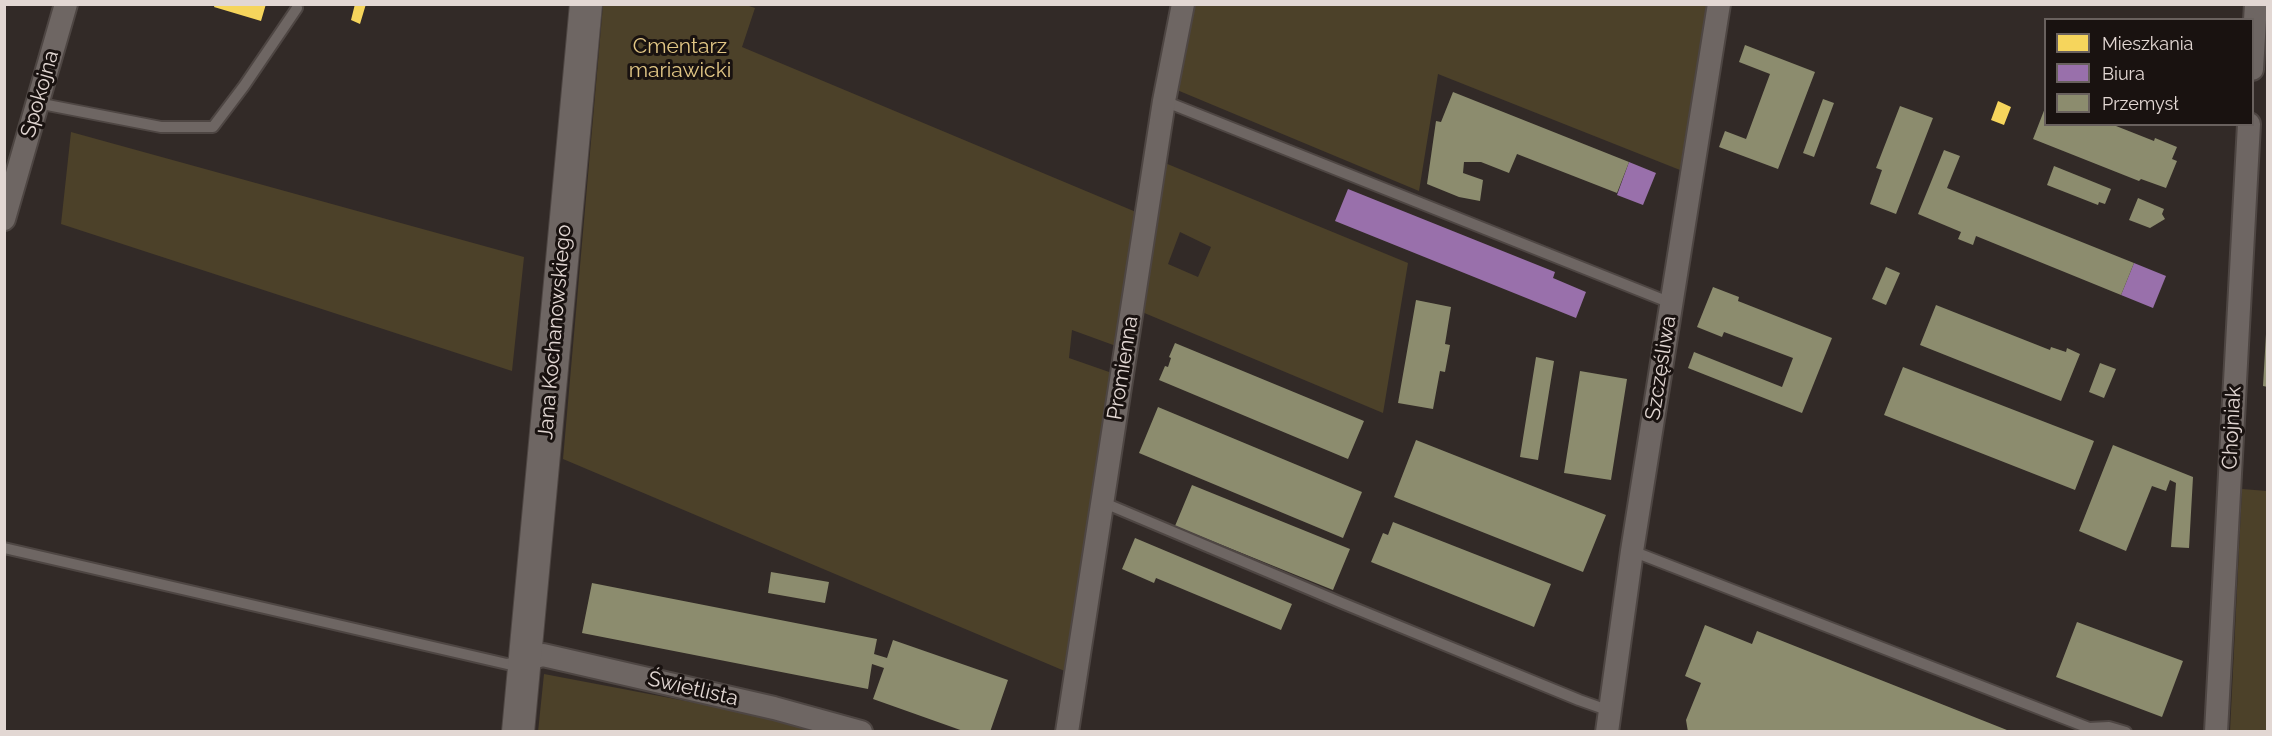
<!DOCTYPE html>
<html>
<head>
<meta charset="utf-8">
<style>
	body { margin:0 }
	#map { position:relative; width:2272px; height:736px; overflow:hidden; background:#322a27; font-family:Raleway,sans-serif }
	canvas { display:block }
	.frame { position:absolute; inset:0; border:6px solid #e2d7d3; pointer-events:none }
	.legend { position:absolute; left:2044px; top:18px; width:210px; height:108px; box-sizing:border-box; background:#191210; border:2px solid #69615e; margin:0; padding:8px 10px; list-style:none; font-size:18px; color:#e2d7d3 }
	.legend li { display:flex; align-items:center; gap:12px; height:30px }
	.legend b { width:30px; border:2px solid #69615e }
</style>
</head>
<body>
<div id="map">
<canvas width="2272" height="736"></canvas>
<div class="frame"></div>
<ul class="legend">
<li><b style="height:16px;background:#f6d55c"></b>Mieszkania</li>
<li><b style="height:16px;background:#9970ab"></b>Biura</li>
<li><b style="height:16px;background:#8c8c6e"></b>Przemysł</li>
</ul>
</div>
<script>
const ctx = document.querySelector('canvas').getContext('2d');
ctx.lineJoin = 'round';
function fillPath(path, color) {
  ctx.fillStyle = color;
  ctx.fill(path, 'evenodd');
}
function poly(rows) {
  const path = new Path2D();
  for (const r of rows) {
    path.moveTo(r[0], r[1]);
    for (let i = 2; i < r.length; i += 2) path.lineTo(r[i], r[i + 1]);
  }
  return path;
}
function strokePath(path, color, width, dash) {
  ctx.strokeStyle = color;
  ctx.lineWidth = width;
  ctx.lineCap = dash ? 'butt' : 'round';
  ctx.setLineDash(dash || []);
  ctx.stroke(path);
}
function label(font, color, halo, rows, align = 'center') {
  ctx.font = font + ' Raleway,sans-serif';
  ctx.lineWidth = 6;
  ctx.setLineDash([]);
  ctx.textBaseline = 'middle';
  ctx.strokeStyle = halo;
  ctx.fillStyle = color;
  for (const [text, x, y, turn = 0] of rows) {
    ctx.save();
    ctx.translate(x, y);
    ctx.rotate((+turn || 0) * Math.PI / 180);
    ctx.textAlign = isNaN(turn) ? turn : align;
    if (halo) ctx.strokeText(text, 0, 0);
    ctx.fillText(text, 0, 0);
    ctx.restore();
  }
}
fillPath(poly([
	[603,5,746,5,755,8,742,47,1136,212,1116,346,1072,330,1069,358,1112,373,1067,672,563,459],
	[1193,5,1707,5,1680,170,1438,74,1419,191,1177,90],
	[71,132,524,257,512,371,61,224],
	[1165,163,1408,263,1383,413,1142,312],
	[1180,232,1211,247,1198,277,1168,264],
	[2242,489,2267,491,2267,731,2230,731],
	[544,674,728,709,788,722,814,731,538,732]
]), '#4c4129');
fillPath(poly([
	[215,4,266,4,261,21,214,7],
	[355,4,366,4,360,24,351,20],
	[1998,101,2011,107,2004,125,1991,120]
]), '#f6d55c');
fillPath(poly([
	[1629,162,1656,173,1643,205,1617,195],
	[1348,189,1555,272,1553,278,1586,292,1576,318,1335,221],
	[2134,263,2166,276,2153,308,2121,295]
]), '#9970ab');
fillPath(poly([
	[1745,45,1815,72,1778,169,1719,147,1725,131,1746,139,1770,74,1739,62],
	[1453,92,1629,162,1617,193,1517,154,1509,173,1481,162,1464,162,1463,173,1483,180,1480,201,1459,197,1427,184,1436,121,1441,122],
	[1823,99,1834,103,1814,157,1803,153],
	[1900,106,1933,118,1896,214,1870,204,1882,170,1876,168],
	[2045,108,2046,124,2111,124,2154,141,2155,138,2177,147,2172,159,2177,161,2166,188,2141,179,2139,181,2033,139],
	[1944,150,1960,156,1947,188,2134,263,2121,295,1976,236,1973,245,1958,239,1961,232,1918,214],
	[2054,166,2111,189,2105,204,2099,202,2098,205,2047,185],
	[2138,198,2164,209,2162,214,2165,219,2150,228,2129,220],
	[1886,267,1900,273,1886,305,1872,299],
	[1713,287,1739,297,1738,301,1832,338,1802,413,1688,368,1694,352,1782,387,1793,358,1724,332,1722,337,1697,327],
	[1416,300,1451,307,1445,344,1450,345,1445,372,1440,371,1433,409,1398,403],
	[1936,305,2050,350,2051,347,2066,352,2067,348,2080,354,2061,401,1920,345],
	[2266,334,2268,334,2268,387,2263,386],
	[1175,343,1364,421,1348,459,1159,380,1165,366,1168,367,1171,358,1169,357],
	[1536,357,1554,361,1538,460,1520,457],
	[2100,363,2116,369,2104,398,2089,392],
	[1903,367,2094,441,2075,490,1884,415],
	[1580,371,1627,379,1611,480,1564,473],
	[1158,407,1362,492,1343,538,1139,453],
	[1416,440,1606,515,1583,572,1394,497],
	[2113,445,2193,477,2189,548,2171,547,2176,483,2170,480,2166,491,2152,486,2126,551,2079,531],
	[1192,485,1350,549,1333,590,1175,526],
	[1393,522,1551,584,1534,627,1371,562,1383,533,1388,535],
	[1135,538,1292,604,1281,630,1156,578,1154,583,1122,569],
	[771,572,829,582,825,603,768,593],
	[592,583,877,639,874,654,887,658,893,640,1008,680,990,732,966,732,873,699,884,668,872,664,868,689,582,633],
	[2077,622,2183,661,2162,717,2056,677],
	[1705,625,1752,644,1757,631,2012,732,1688,732,1686,720,1701,683,1685,676]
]), '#8c8c6e');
const lane = poly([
	[1164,101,1671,303],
	[37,103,161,127,213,127,244,86,297,8],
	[1102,502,1342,603,1579,700,1610,711],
	[4,548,507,664,522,661],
	[1632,551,2089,728,2109,727,2126,732]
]);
const street = poly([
	[2252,69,2256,4],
	[4,219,66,4],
	[525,660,543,655,774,708,861,732],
	[1067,732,1164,101,1183,4],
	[1607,732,1632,551,1719,4],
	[2216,732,2249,124]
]);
const secondary = poly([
	[518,732,586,4]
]);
strokePath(lane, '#4e4643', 14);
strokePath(street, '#4e4643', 26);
strokePath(secondary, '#4e4643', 34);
strokePath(lane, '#6e6663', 10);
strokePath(street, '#6e6663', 22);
strokePath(secondary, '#6e6663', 32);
label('21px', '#e1c685', '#191210', [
	["Cmentarz",680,47],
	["mariawicki",680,71]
]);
label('21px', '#e2d7d3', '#191210', [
	["Spokojna",40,94,-74],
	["Jana Kochanowskiego",555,332,-85],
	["Promienna",1123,368,-81],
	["Szczęśliwa",1661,368,-81],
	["Chojniak",2232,428,-87],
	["Świetlista",693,689,13]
]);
</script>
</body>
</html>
